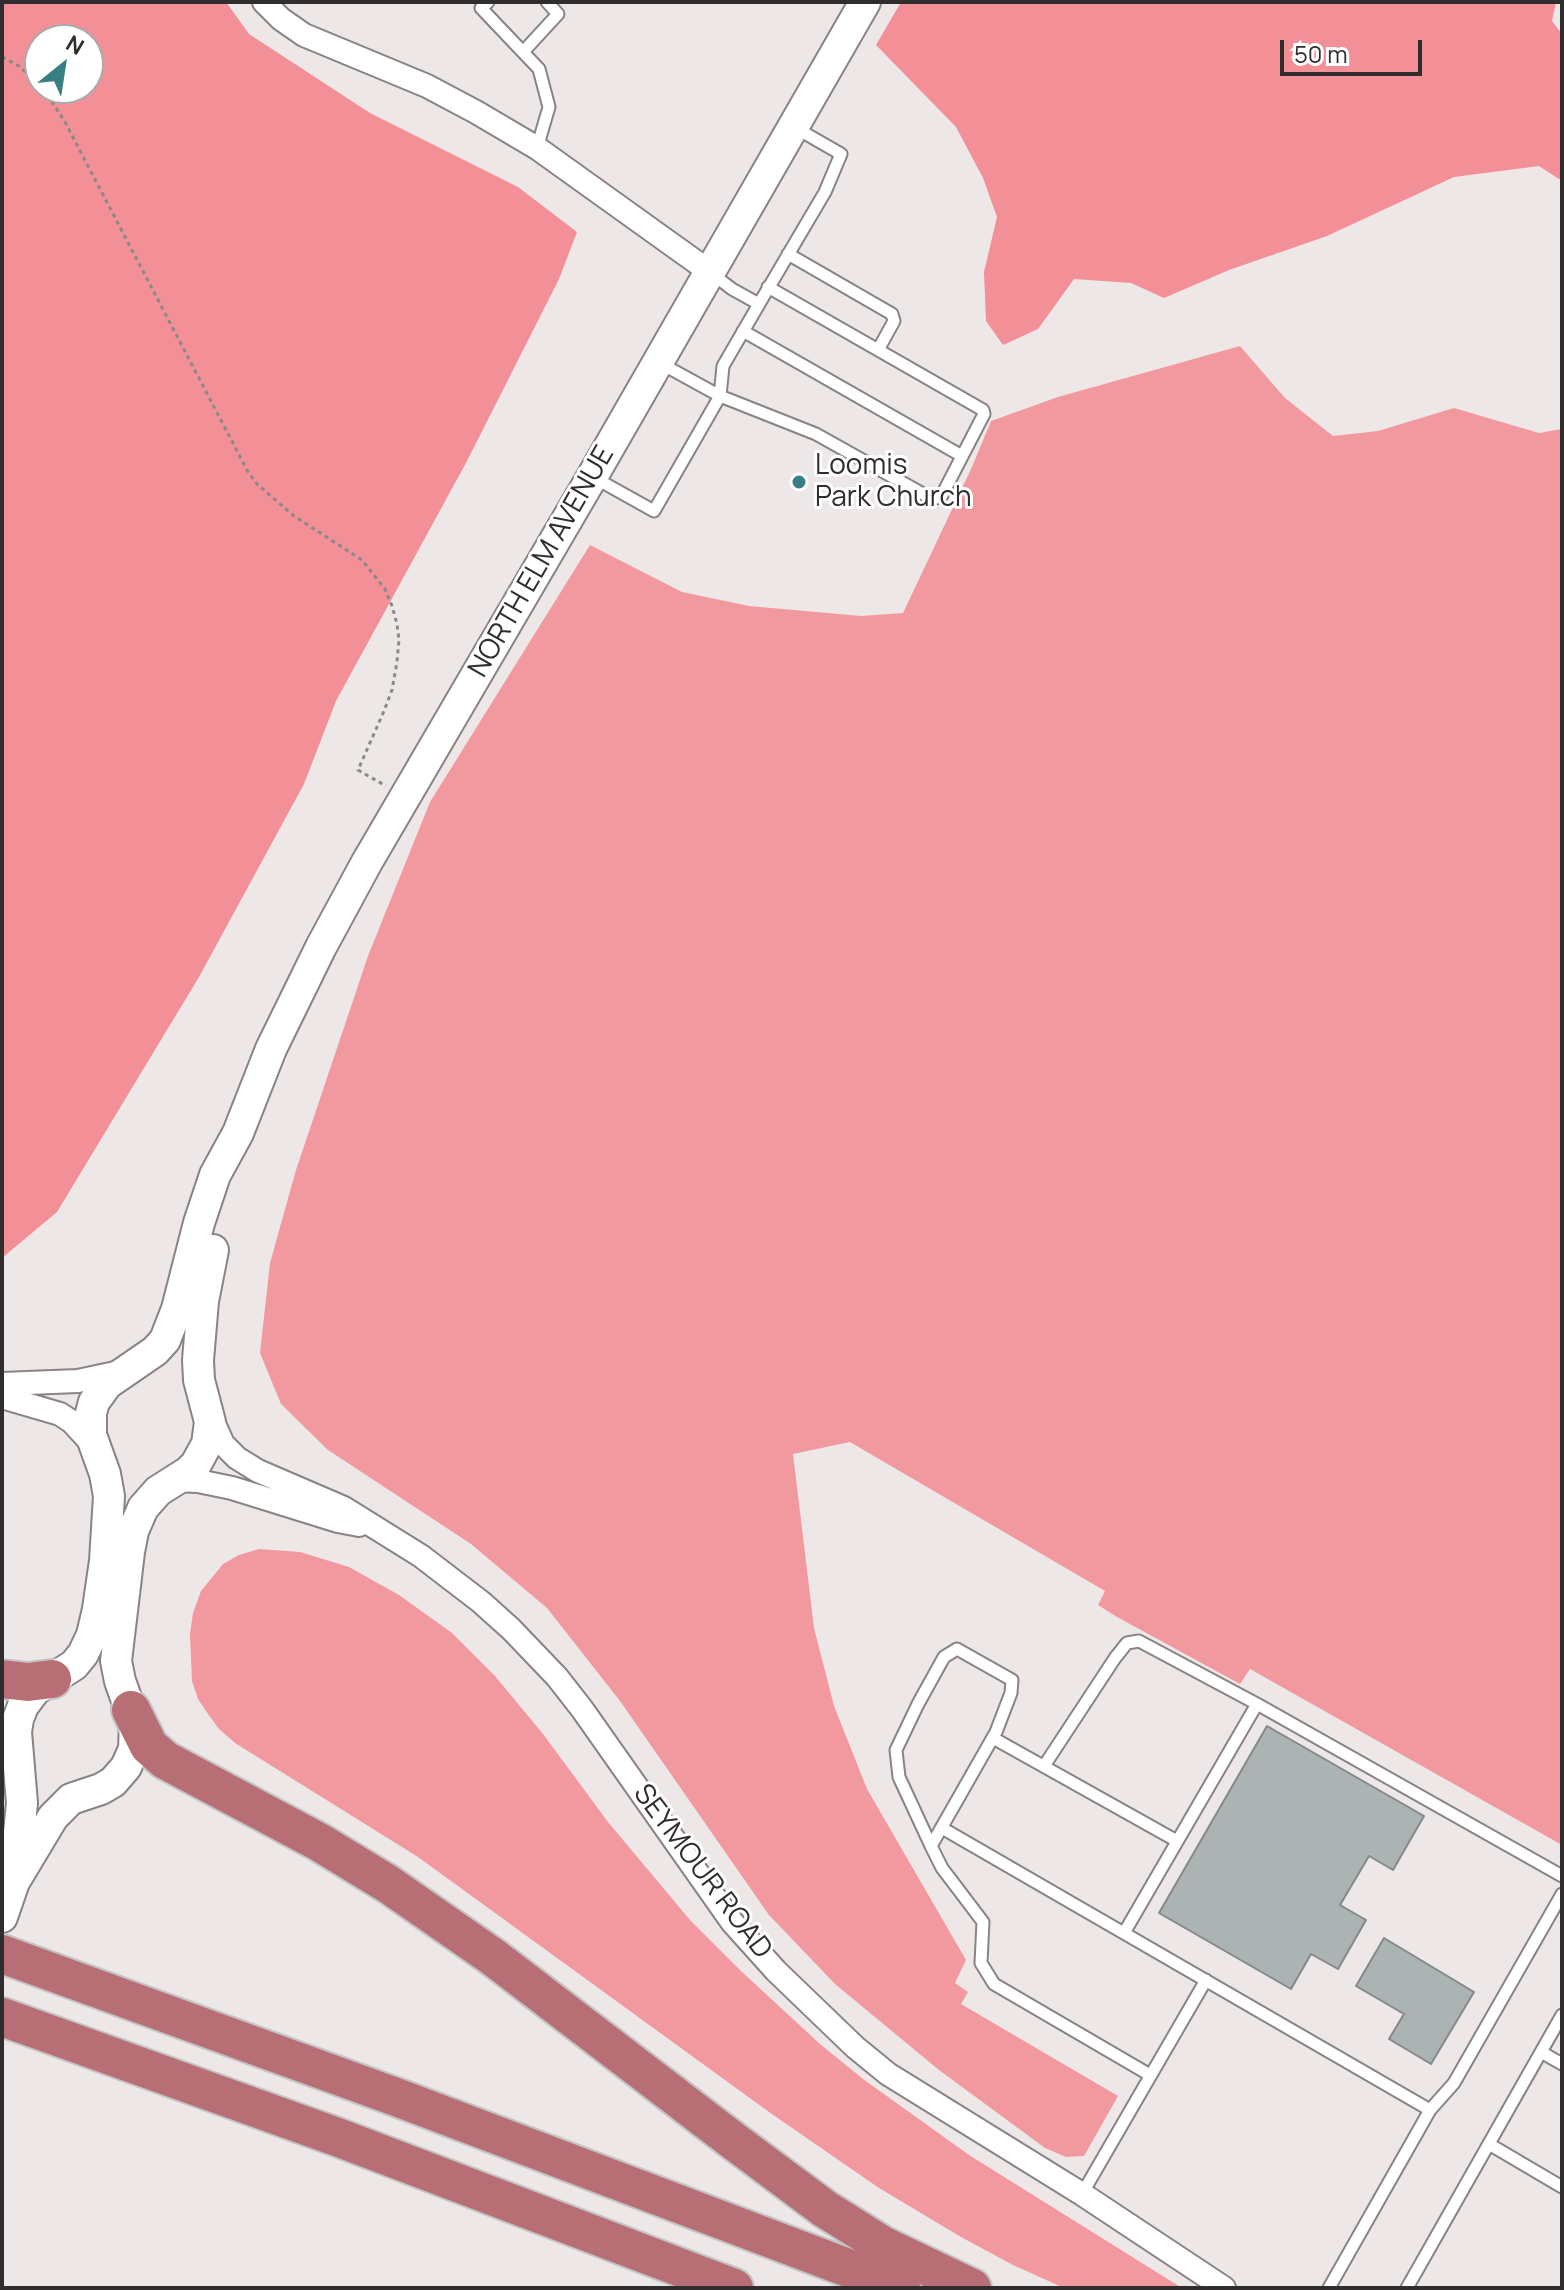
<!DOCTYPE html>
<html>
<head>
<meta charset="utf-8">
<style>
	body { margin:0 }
	#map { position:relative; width:1564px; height:2290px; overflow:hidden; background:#eee7e7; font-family:Manrope,sans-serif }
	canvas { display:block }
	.frame { position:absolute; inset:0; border:4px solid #302d2e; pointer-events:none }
	.north { position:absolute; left:24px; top:24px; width:80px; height:80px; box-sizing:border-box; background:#fff; border:2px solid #acabab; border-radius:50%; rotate:30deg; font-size:22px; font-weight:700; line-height:32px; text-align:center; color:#302d2e }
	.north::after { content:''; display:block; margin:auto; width:28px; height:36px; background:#377f85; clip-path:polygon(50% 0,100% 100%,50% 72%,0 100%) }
	.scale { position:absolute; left:1280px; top:40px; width:142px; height:36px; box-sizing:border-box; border:4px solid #302d2e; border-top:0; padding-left:10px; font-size:24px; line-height:28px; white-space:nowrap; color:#302d2e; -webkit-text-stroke:6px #fff; paint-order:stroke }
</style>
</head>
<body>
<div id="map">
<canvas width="1564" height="2290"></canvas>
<div class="frame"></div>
<div class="north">N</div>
<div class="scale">50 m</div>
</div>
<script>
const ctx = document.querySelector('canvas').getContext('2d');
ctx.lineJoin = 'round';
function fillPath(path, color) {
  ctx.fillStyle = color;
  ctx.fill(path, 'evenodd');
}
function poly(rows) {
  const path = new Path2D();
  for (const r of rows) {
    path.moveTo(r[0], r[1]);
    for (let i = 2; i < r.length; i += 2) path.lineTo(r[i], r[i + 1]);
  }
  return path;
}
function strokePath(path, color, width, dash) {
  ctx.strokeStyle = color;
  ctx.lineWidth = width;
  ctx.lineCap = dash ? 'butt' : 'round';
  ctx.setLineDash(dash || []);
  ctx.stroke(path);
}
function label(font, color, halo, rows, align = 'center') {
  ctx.font = font + ' Manrope,sans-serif';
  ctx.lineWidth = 6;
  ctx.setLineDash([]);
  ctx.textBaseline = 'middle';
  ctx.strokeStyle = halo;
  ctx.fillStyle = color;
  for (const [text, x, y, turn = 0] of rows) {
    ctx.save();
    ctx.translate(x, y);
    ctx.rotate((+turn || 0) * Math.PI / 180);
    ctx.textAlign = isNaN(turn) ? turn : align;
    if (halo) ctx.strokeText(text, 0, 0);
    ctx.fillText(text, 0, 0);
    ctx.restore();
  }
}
fillPath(poly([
	[1240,346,1285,398,1333,436,1378,431,1454,408,1539,433,1562,429,1562,1845,1250,1669,1240,1684,1117,1617,1098,1605,1105,1591,850,1442,793,1454,814,1628,834,1706,867,1789,966,1960,955,1983,968,1992,961,2004,1118,2096,1084,2156,1066,2157,1045,2148,939,2070,835,1984,769,1915,620,1701,547,1608,471,1544,328,1450,281,1404,260,1353,270,1263,296,1170,368,956,430,802,590,545,682,592,749,606,861,616,903,613,972,467,991,421,1058,397],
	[259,1549,300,1552,349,1567,399,1595,452,1633,495,1676,543,1734,608,1822,690,1920,741,1971,820,2044,863,2079,969,2155,1182,2288,1064,2288,1013,2265,961,2237,879,2188,769,2112,418,1857,235,1743,219,1729,208,1714,198,1699,192,1681,190,1634,193,1613,201,1591,223,1564,239,1555]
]), '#f1999f');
fillPath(poly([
	[2,2,226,2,249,34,370,113,518,187,577,232,559,279,467,461,336,701,304,784,199,977,57,1212,2,1258],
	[40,40,88,40,88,88,40,88],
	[901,2,1556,2,1552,21,1562,34,1562,181,1539,166,1454,177,1327,236,1229,270,1164,298,1131,283,1074,279,1038,329,1003,345,986,321,984,272,997,217,983,178,956,127,876,45]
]), '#f28f97');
const building = poly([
	[1267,1726,1424,1816,1393,1870,1369,1856,1340,1905,1366,1920,1338,1969,1311,1954,1291,1989,1159,1913,1267,1726],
	[1384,1938,1474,1992,1431,2064,1389,2039,1404,2014,1356,1986,1384,1938]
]);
fillPath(building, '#acb3b3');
strokePath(building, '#83898a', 2);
const lane = poly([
	[488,2,481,8,539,69,549,107,537,148],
	[523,52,558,14,547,2],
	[788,254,892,314,894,321,878,350],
	[711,273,732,289,759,304,723,366,720,396,816,434,932,499,941,497,984,414,983,410,768,287],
	[759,304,825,192,841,154,794,127],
	[743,331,962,456],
	[593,477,654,511,720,396,660,363],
	[993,1738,1177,1841],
	[1044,1766,1115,1658,1127,1643,1139,1641,1257,1704],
	[942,1828,1430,2110,1329,2288],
	[931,1846,996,1732,1011,1693,1012,1680,957,1649,944,1657,918,1704,896,1750,899,1777,931,1846,942,1868,983,1922,981,1963,994,1984,1150,2075],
	[1124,1933,1257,1704,1562,1876],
	[1541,2052,1562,2064],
	[1430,2110,1454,2083,1562,1894],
	[1489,2144,1562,2187],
	[1082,2194,1206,1980],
	[1407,2288,1562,2015]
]);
const street = poly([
	[264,2,281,19,304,35,427,86,476,112,537,148,710,272],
	[2,1384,78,1381,120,1372],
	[2,1397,60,1414,72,1422,94,1446],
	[211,1417,223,1444,237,1458,258,1471,344,1508,421,1556,481,1602,511,1629,557,1677,582,1709,732,1922,776,1971,855,2047,888,2074,1082,2194,1224,2288],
	[173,1480,198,1481,232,1488,338,1521,359,1525]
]);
const secondary = poly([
	[14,1882,22,1803,16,1732,18,1719,23,1706,35,1690,74,1665,83,1654,92,1635,98,1609,105,1561,109,1496,105,1474,91,1435,91,1413,94,1402,107,1384,155,1351,165,1340,177,1309,199,1223,215,1175,238,1133,271,1049,321,947,367,862,592,477,865,2],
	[2,1917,14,1882,53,1817,71,1799,101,1789,113,1782,126,1767,134,1749,135,1723,120,1681,116,1661,129,1552,133,1531,143,1508,158,1491,188,1472,196,1464,207,1444,210,1422,199,1380,198,1360,203,1301,213,1250]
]);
const highway = poly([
	[2,1679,28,1682,52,1679],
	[131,1710,149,1746,165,1760,319,1842,388,1884,493,1957,731,2139,825,2209,884,2246,972,2288],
	[2,1954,396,2097,901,2288],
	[2,2017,337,2137,734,2288]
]);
strokePath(lane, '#8a8384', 15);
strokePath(street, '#8a8384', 26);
strokePath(secondary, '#8a8384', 34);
strokePath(highway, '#c5c4c4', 42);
strokePath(poly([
	[2,57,19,66,40,85],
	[43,88,65,122,247,470,257,484,294,516,362,560,385,589,392,606,397,624,399,640,397,662,392,690,384,711,358,770,386,786]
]), '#8d8888', 3, [4, 4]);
strokePath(lane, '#fff', 11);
strokePath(street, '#fff', 22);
strokePath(secondary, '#fff', 30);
strokePath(highway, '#b76e74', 38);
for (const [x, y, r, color] of [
	[799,482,8,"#377f85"]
]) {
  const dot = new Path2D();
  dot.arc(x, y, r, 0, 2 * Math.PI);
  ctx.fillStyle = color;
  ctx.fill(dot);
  strokePath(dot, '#fff', 3);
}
label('28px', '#302d2e', '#fff', [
	["Loomis",815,466],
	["Park Church",815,498]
], 'left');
label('28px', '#302d2e', '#fff', [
	["NORTH ELM AVENUE",542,562,-60],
	["SEYMOUR ROAD",702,1872,53]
]);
</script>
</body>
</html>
